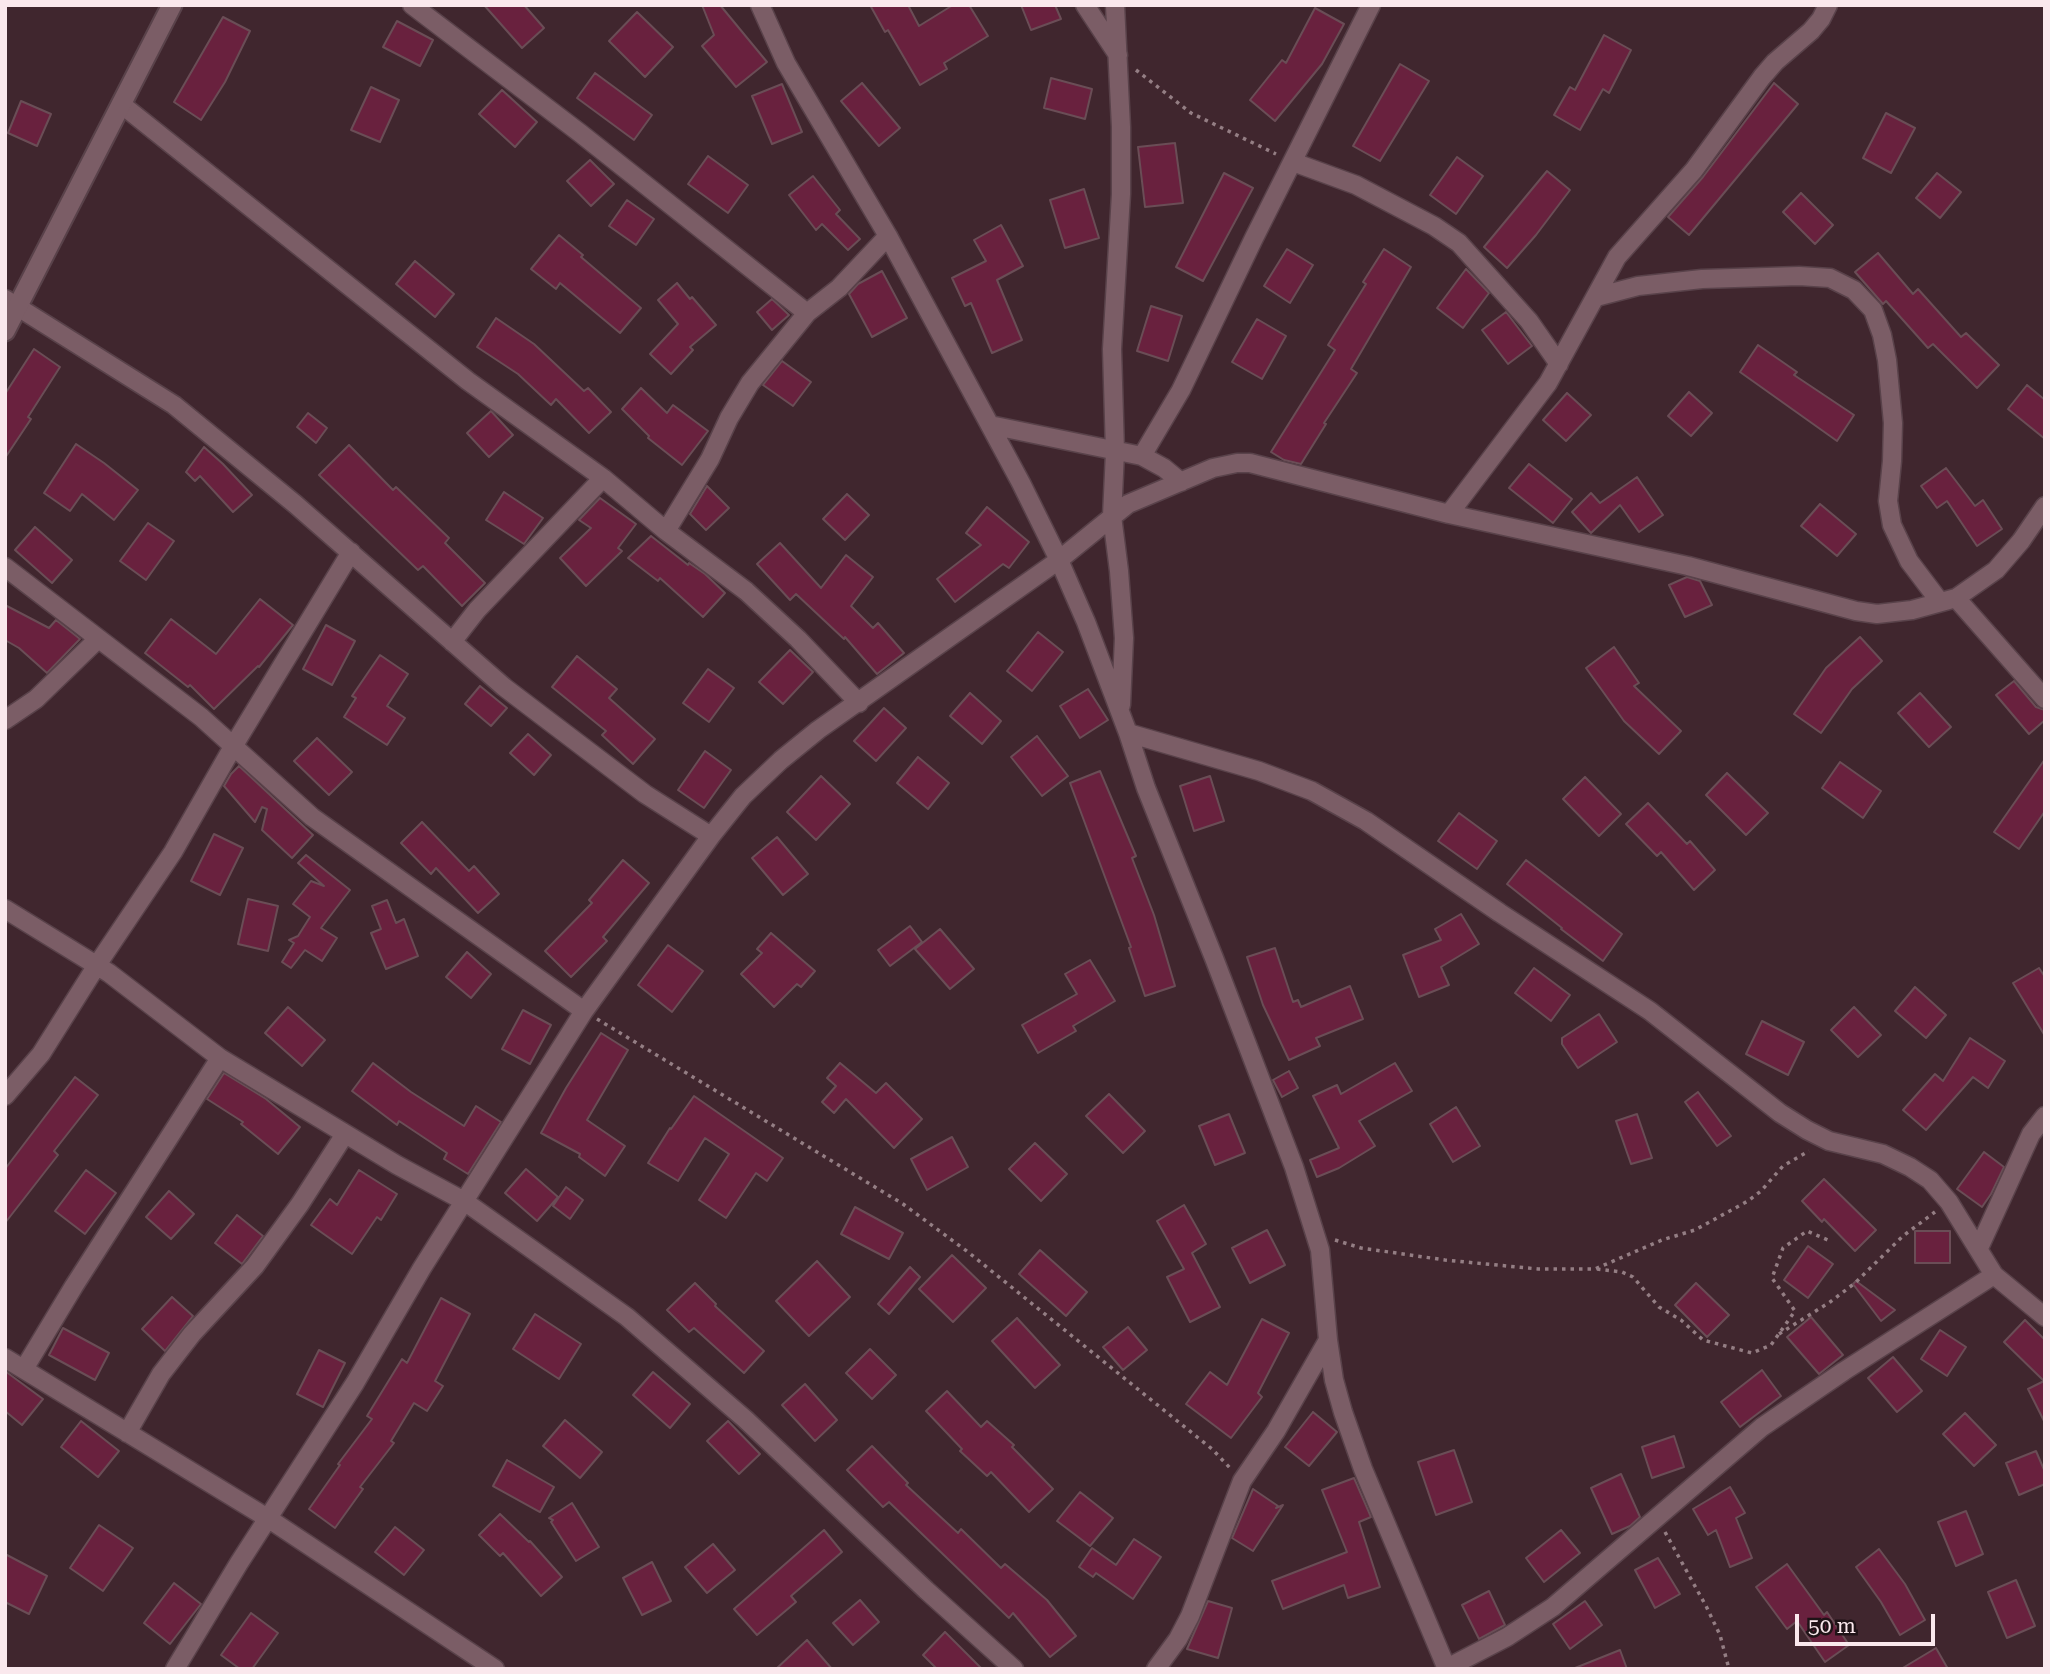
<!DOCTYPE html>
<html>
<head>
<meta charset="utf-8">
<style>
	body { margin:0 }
	#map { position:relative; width:2050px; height:1674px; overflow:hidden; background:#40262e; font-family:"Roboto Serif",serif }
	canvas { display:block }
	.frame { position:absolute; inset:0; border:7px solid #fae8ed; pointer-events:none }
	.scale { position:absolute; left:1795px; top:1614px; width:140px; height:32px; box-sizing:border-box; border:4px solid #fae8ed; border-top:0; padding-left:9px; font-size:21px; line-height:24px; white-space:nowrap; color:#fae8ed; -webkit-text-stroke:5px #1f1317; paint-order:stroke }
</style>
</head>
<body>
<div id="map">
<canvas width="2050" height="1674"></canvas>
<div class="frame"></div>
<div class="scale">50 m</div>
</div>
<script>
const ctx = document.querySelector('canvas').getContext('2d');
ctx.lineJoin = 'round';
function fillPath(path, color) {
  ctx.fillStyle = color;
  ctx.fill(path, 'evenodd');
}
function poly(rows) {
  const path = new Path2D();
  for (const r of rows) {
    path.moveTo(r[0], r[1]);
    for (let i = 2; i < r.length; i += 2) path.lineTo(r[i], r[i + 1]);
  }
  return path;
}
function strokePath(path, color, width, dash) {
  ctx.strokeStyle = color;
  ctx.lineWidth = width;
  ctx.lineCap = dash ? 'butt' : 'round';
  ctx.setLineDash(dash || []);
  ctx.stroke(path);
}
const building = poly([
	[484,5,524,5,544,28,522,48,484,5],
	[702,5,720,5,767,62,736,87,702,46,714,35,702,5],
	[870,5,908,5,919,26,953,5,969,5,988,36,944,63,947,69,920,85,888,30,885,32,870,5],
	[1021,5,1055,5,1061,19,1031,30,1021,5],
	[1315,8,1344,24,1322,64,1275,121,1250,100,1282,60,1286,63,1315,8],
	[637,12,673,47,645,77,609,41,637,12],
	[223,17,250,31,225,82,201,120,174,102,223,17],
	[397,21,433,40,420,66,383,47,397,21],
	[1604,35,1631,50,1609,93,1603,89,1580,130,1554,115,1570,87,1575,90,1604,35],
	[1400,64,1429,81,1380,161,1353,146,1400,64],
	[595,73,652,115,634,140,577,98,595,73],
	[1051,78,1092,89,1085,119,1044,108,1051,78],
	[862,83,900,128,879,146,841,101,862,83],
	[1774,83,1798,104,1689,235,1668,217,1703,177,1774,83],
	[782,84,802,132,772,144,752,96,782,84],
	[371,87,399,100,380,142,351,130,371,87],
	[502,90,537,122,515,147,479,114,502,90],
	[21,101,51,114,37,146,8,133,21,101],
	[1886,113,1915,128,1891,173,1863,158,1886,113],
	[1175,143,1183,203,1145,207,1138,147,1175,143],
	[708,156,748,185,728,213,688,184,708,156],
	[1457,157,1483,176,1456,214,1430,195,1457,157],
	[590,160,614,184,591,206,567,181,590,160],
	[1547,171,1570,190,1536,235,1507,268,1484,247,1547,171],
	[1224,173,1253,188,1203,281,1176,267,1224,173],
	[1937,173,1961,192,1940,218,1916,198,1937,173],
	[813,176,840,210,836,214,860,239,848,250,822,224,816,230,789,195,813,176],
	[1084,189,1099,238,1065,248,1050,200,1084,189],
	[1801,193,1833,225,1815,244,1783,212,1801,193],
	[627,200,654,219,636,245,609,226,627,200],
	[1001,225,1023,266,997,280,1022,340,992,353,971,303,965,306,952,278,986,261,974,240,1001,225],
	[559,235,583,255,581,257,641,308,620,333,560,283,556,289,531,269,559,235],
	[1287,249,1313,265,1290,303,1264,286,1287,249],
	[1384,249,1411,267,1351,369,1357,373,1324,423,1326,424,1301,464,1284,460,1271,452,1335,350,1328,345,1366,284,1363,282,1384,249],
	[1878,253,1913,294,1918,289,1961,337,1966,333,1999,365,1977,388,1933,344,1928,348,1886,301,1883,304,1855,272,1878,253],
	[415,261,454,294,435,317,396,284,415,261],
	[1466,269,1489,293,1463,328,1437,308,1466,269],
	[882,271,907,318,872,337,849,294,858,284,882,271],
	[677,283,690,299,692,297,716,325,690,347,693,350,671,374,650,354,678,324,658,300,677,283],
	[772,299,789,315,772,330,757,312,772,299],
	[1151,306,1182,316,1168,361,1137,351,1151,306],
	[1506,312,1532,346,1508,364,1482,330,1506,312],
	[496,318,534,344,584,391,588,388,611,412,589,433,556,399,551,405,518,374,477,347,496,318],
	[1257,319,1286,336,1262,379,1232,362,1257,319],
	[1758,345,1797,372,1794,375,1854,415,1837,441,1740,372,1758,345],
	[34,349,60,367,28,417,31,419,5,458,5,394,34,349],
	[782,361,811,382,793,406,763,385,782,361],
	[2027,385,2045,400,2045,439,2008,409,2027,385],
	[641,388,667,413,673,405,708,431,682,465,648,438,649,436,622,409,641,388],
	[1689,392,1712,413,1691,436,1668,416,1689,392],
	[1567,393,1591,415,1566,441,1543,420,1567,393],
	[491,411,513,435,489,457,467,433,491,411],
	[308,413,327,428,316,443,297,427,308,413],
	[76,444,104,463,138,490,114,520,82,494,70,511,44,493,76,444],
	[349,445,393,490,396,487,449,538,445,543,485,583,462,606,423,566,418,570,319,475,349,445],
	[204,447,223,464,252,495,233,512,200,476,195,481,186,472,204,447],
	[1529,464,1572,499,1553,523,1509,488,1529,464],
	[1946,468,1975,506,1983,500,2002,529,1977,546,1947,501,1937,508,1921,486,1946,468],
	[1637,477,1663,515,1639,532,1620,505,1591,533,1572,512,1591,493,1600,503,1637,477],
	[707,486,729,508,706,530,690,514,707,486],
	[504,492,543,518,524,544,486,520,504,492],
	[847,494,869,515,845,540,823,519,847,494],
	[600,498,636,524,618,548,622,551,586,586,560,558,591,528,579,520,600,498],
	[1820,504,1856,534,1837,556,1801,526,1820,504],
	[987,507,1029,542,1009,568,1003,564,955,602,937,579,981,545,966,533,987,507],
	[148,523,174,541,146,580,120,561,148,523],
	[35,527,72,560,52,583,15,550,35,527],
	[651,536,688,565,689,563,705,574,725,593,703,617,660,578,658,581,628,558,651,536],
	[780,543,821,588,846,555,873,577,851,606,873,628,878,623,904,653,877,674,845,637,844,639,796,594,790,600,757,564,780,543],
	[1687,577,1700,581,1712,605,1685,617,1669,585,1687,577],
	[260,599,293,625,259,667,258,666,214,709,190,685,188,687,145,653,171,619,216,654,260,599],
	[5,605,49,628,56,620,80,639,47,673,19,648,5,640,5,605],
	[326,625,355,641,332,685,303,669,326,625],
	[1038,632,1063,652,1032,691,1007,671,1038,632],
	[1860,637,1882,661,1852,689,1821,733,1794,714,1826,668,1860,637],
	[1614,647,1639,683,1634,686,1681,731,1659,754,1624,721,1586,668,1614,647],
	[790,650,813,672,783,704,759,682,790,650],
	[380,655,408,674,387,706,405,718,387,745,344,717,356,698,352,696,380,655],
	[577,656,617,689,609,698,655,739,633,764,602,735,606,731,552,687,577,656],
	[708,669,734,688,709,722,683,703,708,669],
	[2014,681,2036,707,2045,710,2045,720,2029,734,1996,695,2014,681],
	[480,686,507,708,491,726,465,704,480,686],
	[1088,689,1108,720,1080,738,1060,706,1088,689],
	[970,693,1001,721,982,744,950,716,970,693],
	[1920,693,1951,727,1929,747,1898,713,1920,693],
	[884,708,906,728,876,761,854,741,884,708],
	[528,734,551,755,534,775,510,753,528,734],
	[1037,736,1068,776,1042,796,1011,757,1037,736],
	[317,738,352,772,329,795,294,761,317,738],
	[705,751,731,770,704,808,678,790,705,751],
	[918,757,949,783,928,809,897,783,918,757],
	[2045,759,2045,811,2019,849,1994,832,2045,759],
	[1840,762,1881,791,1863,818,1822,788,1840,762],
	[239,766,313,835,292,858,262,830,267,809,262,807,255,822,224,786,231,774,239,766],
	[1100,771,1136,856,1132,858,1154,915,1175,986,1145,996,1129,948,1131,947,1070,783,1100,771],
	[1727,773,1768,813,1746,835,1706,795,1727,773],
	[821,776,850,804,816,840,787,812,821,776],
	[1210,776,1224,821,1194,831,1180,786,1210,776],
	[1585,777,1621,814,1599,836,1563,799,1585,777],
	[1648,803,1687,844,1690,841,1715,870,1694,890,1661,852,1657,856,1626,824,1648,803],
	[1459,813,1497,841,1477,869,1438,841,1459,813],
	[422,822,469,871,474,866,499,894,478,913,436,868,431,874,401,843,422,822],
	[214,834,243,848,220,895,191,881,214,834],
	[777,837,808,874,783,895,752,858,777,837],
	[306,855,350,890,321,928,337,938,322,961,305,950,291,968,282,962,294,943,289,940,298,936,310,917,293,904,311,881,324,886,298,863,306,855],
	[623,860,649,883,603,937,607,941,571,977,545,951,592,903,589,900,623,860],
	[1526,860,1622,934,1603,961,1561,929,1562,928,1507,884,1526,860],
	[248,899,278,906,268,951,238,944,248,899],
	[387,900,396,923,404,919,418,956,386,969,371,933,381,929,372,906,387,900],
	[1461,914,1479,944,1441,967,1449,985,1419,997,1403,955,1441,940,1435,929,1461,914],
	[910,926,922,942,890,966,878,950,910,926],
	[940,929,974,969,950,989,915,949,940,929],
	[771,933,815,971,801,987,797,984,774,1007,741,974,762,953,757,949,771,933],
	[668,945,703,971,672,1012,638,985,668,945],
	[1275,948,1293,1002,1298,1000,1301,1007,1350,986,1363,1019,1316,1038,1320,1046,1289,1060,1263,1005,1247,957,1275,948],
	[467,952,491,974,471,998,446,977,467,952],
	[1090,960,1115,1001,1073,1026,1076,1031,1038,1053,1022,1025,1077,994,1065,974,1090,960],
	[1534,968,1570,995,1551,1021,1515,993,1534,968],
	[2039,968,2045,977,2045,1036,2013,983,2039,968],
	[1915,987,1946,1015,1926,1038,1895,1011,1915,987],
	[288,1007,325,1040,302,1066,265,1033,288,1007],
	[1854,1007,1881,1035,1858,1057,1831,1030,1854,1007],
	[523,1010,551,1025,530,1064,502,1049,523,1010],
	[1599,1014,1617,1042,1578,1068,1562,1044,1562,1038,1599,1014],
	[1762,1021,1804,1042,1788,1075,1746,1054,1762,1021],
	[601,1033,628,1050,587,1120,625,1146,605,1176,579,1157,580,1154,541,1133,566,1088,601,1033],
	[1970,1038,2005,1061,1988,1088,1973,1077,1926,1130,1903,1110,1935,1074,1943,1081,1970,1038],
	[373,1063,411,1092,464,1126,476,1106,501,1122,468,1174,444,1159,447,1153,399,1121,397,1125,352,1091,373,1063],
	[840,1063,876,1093,886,1083,922,1119,894,1148,846,1099,834,1113,822,1102,836,1086,827,1078,840,1063],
	[1395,1063,1412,1091,1359,1121,1375,1146,1339,1168,1317,1177,1310,1160,1339,1148,1313,1096,1337,1085,1341,1094,1395,1063],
	[1289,1071,1298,1088,1282,1097,1273,1080,1289,1071],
	[224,1073,266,1099,300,1127,278,1154,241,1124,243,1122,207,1099,224,1073],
	[75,1077,98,1095,54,1151,58,1155,5,1223,5,1169,75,1077],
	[1698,1092,1731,1136,1717,1146,1685,1102,1698,1092],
	[1109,1094,1145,1131,1123,1153,1086,1116,1109,1094],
	[694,1096,783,1158,767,1181,756,1173,726,1218,699,1200,729,1154,705,1138,678,1181,648,1163,670,1128,671,1129,694,1096],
	[1456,1107,1480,1146,1453,1162,1430,1124,1456,1107],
	[1229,1114,1245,1153,1215,1165,1199,1126,1229,1114],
	[1637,1114,1652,1158,1631,1164,1616,1121,1637,1114],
	[952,1137,968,1167,927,1190,911,1159,952,1137],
	[1035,1143,1067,1174,1041,1201,1009,1169,1035,1143],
	[1984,1152,2004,1167,1991,1194,1982,1207,1957,1189,1984,1152],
	[526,1169,558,1197,537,1221,505,1193,526,1169],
	[86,1170,116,1193,85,1234,55,1211,86,1170],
	[359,1170,397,1194,381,1220,377,1217,352,1254,311,1225,330,1199,337,1205,359,1170],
	[1824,1179,1876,1230,1855,1251,1824,1219,1822,1222,1802,1201,1824,1179],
	[566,1187,583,1200,570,1219,553,1206,566,1187],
	[169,1191,194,1214,171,1239,146,1217,169,1191],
	[1184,1205,1206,1244,1192,1253,1220,1307,1190,1322,1167,1277,1184,1269,1157,1221,1184,1205],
	[855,1207,903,1233,889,1259,841,1234,855,1207],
	[237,1215,263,1236,242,1264,215,1243,237,1215],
	[1267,1230,1285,1265,1250,1283,1232,1248,1267,1230],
	[1915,1231,1950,1231,1950,1263,1915,1263,1915,1231],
	[1808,1246,1833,1264,1808,1298,1784,1280,1808,1246],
	[1040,1250,1087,1292,1066,1316,1019,1274,1040,1250],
	[952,1255,986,1288,953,1322,919,1289,952,1255],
	[817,1261,850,1297,809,1336,776,1301,817,1261],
	[910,1267,920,1277,889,1314,878,1304,910,1267],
	[1856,1281,1895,1310,1881,1321,1853,1284,1856,1281],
	[695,1283,716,1304,715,1306,764,1351,744,1373,694,1328,689,1332,667,1310,695,1283],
	[1696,1283,1729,1315,1707,1337,1675,1305,1696,1283],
	[172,1297,193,1316,165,1351,142,1329,172,1297],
	[441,1298,470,1314,435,1381,443,1386,427,1411,414,1403,391,1441,394,1443,360,1487,363,1489,335,1528,309,1509,340,1465,338,1464,372,1419,367,1416,402,1359,407,1363,441,1298],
	[535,1314,581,1344,559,1379,513,1349,535,1314],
	[1811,1317,1843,1355,1819,1374,1787,1337,1811,1317],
	[1017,1318,1060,1365,1035,1388,992,1341,1017,1318],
	[1262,1319,1289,1333,1258,1393,1262,1397,1231,1438,1186,1404,1210,1372,1227,1385,1262,1319],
	[2025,1320,2045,1340,2045,1423,2028,1389,2044,1381,2004,1342,2025,1320],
	[1128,1327,1147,1350,1123,1370,1103,1347,1128,1327],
	[63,1328,109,1353,95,1380,49,1355,63,1328],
	[1940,1330,1966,1347,1947,1376,1921,1359,1940,1330],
	[870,1349,896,1375,872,1399,846,1373,870,1349],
	[319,1350,345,1363,323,1407,297,1394,319,1350],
	[1893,1357,1922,1391,1897,1412,1868,1378,1893,1357],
	[1762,1370,1781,1396,1740,1427,1721,1402,1762,1370],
	[5,1371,43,1399,22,1425,5,1411,5,1371],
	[653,1372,690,1404,670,1428,633,1395,653,1372],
	[805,1384,837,1420,815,1441,782,1405,805,1384],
	[947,1391,981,1427,987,1421,1014,1445,1012,1447,1053,1489,1029,1512,991,1472,987,1476,960,1451,962,1449,926,1411,947,1391],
	[1313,1412,1337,1432,1309,1466,1285,1447,1313,1412],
	[1965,1413,1996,1445,1974,1466,1943,1434,1965,1413],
	[565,1420,602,1452,580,1478,543,1446,565,1420],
	[81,1421,119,1451,98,1477,61,1447,81,1421],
	[728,1421,760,1454,739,1474,707,1441,728,1421],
	[1674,1436,1684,1467,1652,1478,1642,1447,1674,1436],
	[872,1446,908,1483,906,1485,958,1533,961,1529,1001,1568,1005,1564,1047,1600,1076,1636,1050,1657,1013,1613,1009,1618,889,1502,883,1507,847,1470,872,1446],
	[1454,1450,1472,1502,1436,1515,1418,1462,1454,1450],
	[2036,1451,2045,1472,2045,1484,2019,1495,2006,1463,2036,1451],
	[507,1460,554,1487,540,1512,493,1486,507,1460],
	[1621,1474,1640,1517,1630,1526,1612,1534,1591,1488,1621,1474],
	[1354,1478,1371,1517,1359,1522,1380,1587,1348,1598,1344,1585,1283,1609,1272,1581,1347,1552,1322,1490,1354,1478],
	[1730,1487,1745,1513,1736,1518,1752,1558,1730,1567,1716,1530,1708,1535,1693,1509,1730,1487],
	[1253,1489,1278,1506,1276,1508,1283,1505,1253,1551,1232,1538,1253,1489],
	[1080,1492,1113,1518,1090,1546,1057,1521,1080,1492],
	[572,1503,599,1547,576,1561,551,1522,553,1520,549,1518,572,1503],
	[1966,1511,1983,1554,1956,1566,1938,1522,1966,1511],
	[500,1514,529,1542,530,1541,562,1577,541,1596,503,1553,500,1556,479,1535,500,1514],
	[99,1525,133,1548,103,1591,70,1568,99,1525],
	[395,1527,424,1550,404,1575,375,1552,395,1527],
	[824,1530,842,1552,791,1596,796,1602,757,1635,734,1609,824,1530],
	[1561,1530,1580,1553,1544,1582,1526,1558,1561,1530],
	[1134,1539,1161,1557,1133,1599,1096,1573,1093,1577,1079,1567,1092,1548,1116,1565,1134,1539],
	[713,1544,735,1570,707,1593,685,1567,713,1544],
	[1879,1549,1905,1584,1925,1620,1900,1635,1881,1602,1856,1567,1879,1549],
	[5,1554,47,1576,29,1614,5,1602,5,1554],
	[1658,1558,1680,1594,1655,1608,1635,1570,1658,1558],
	[652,1562,671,1601,642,1615,623,1578,652,1562],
	[1787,1564,1824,1615,1827,1612,1849,1645,1825,1662,1797,1621,1787,1629,1756,1587,1787,1564],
	[2016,1580,2035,1626,2007,1638,1988,1592,2016,1580],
	[174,1583,201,1604,170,1644,144,1623,174,1583],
	[1489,1591,1505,1625,1479,1639,1462,1605,1489,1591],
	[860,1600,879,1622,853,1645,833,1623,860,1600],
	[1208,1601,1232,1608,1218,1658,1187,1649,1208,1601],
	[1585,1601,1602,1625,1570,1649,1553,1624,1585,1601],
	[251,1613,278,1633,252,1669,240,1669,221,1655,251,1613],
	[945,1632,982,1669,937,1669,923,1655,945,1632],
	[807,1640,832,1669,776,1669,807,1640],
	[1936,1648,1948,1669,1901,1669,1936,1648],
	[1620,1650,1627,1669,1575,1669,1575,1668,1620,1650]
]);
fillPath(building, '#69213e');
strokePath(building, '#6a4d56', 2);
const minor = poly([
	[412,5,580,133,807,313,839,288,888,236],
	[760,5,786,63,888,236,1021,483,1059,560,1086,622,1128,733,1146,788,1214,958,1294,1167,1320,1250,1328,1340,1334,1380,1343,1412,1363,1469,1447,1669],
	[1085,5,1118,55],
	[1115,5,1121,127,1121,194,1112,349,1115,452,1112,516,1119,571,1124,638,1121,705],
	[121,104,468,381,603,478,666,531,746,591,798,639,859,703],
	[1293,162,1356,185,1434,226,1459,243,1529,321,1559,364],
	[1596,297,1638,286,1702,279,1799,276,1830,278,1854,290,1873,310,1882,335,1887,360,1893,423,1892,461,1888,501,1892,525,1909,561,1940,602],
	[5,299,174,405,295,504,504,687,645,794,711,836],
	[990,425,1142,456,1164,468,1181,482],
	[1142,456,1181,390,1254,238,1371,5],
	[1449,514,1548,383,1617,257,1694,170,1762,77,1775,62,1811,31,1821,19,1828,5],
	[666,531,710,459,729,418,750,383,807,313],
	[5,567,201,717,312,817,584,1011],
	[1956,598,2045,699],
	[452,642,477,610,603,478],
	[5,720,36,699,98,639],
	[1128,733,1259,771,1312,791,1366,821,1500,913,1650,1011,1780,1113,1807,1130,1829,1141,1883,1154,1910,1167,1930,1180,1949,1202,1994,1275,2045,1317],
	[5,909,109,973,220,1058,397,1165,464,1201,627,1317,745,1419,926,1590,1014,1669],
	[5,1096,41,1054,97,965,173,852,234,745,351,552],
	[1979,1248,2031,1134,2045,1116],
	[5,1358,269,1519,495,1669],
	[24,1369,74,1286,220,1058],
	[127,1433,161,1374,192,1334,255,1266,300,1204,345,1134],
	[1447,1668,1507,1637,1553,1607,1762,1427,1844,1371,1994,1275],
	[175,1669,239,1563,355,1383,422,1268,584,1011,711,836,743,796,781,760,818,730,1059,560,1128,504,1213,468,1237,463,1250,463,1449,514,1688,566,1856,611,1877,614,1912,610,1956,598,1996,570,2021,541,2045,506],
	[1156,1669,1178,1639,1190,1616,1242,1481,1276,1431,1328,1340]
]);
const secondary = poly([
	[5,331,172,5]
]);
strokePath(minor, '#59424a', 21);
strokePath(secondary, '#59424a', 23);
strokePath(poly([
	[1136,70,1191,113,1276,154],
	[597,1019,903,1204,968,1252,1212,1449,1231,1469],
	[1335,1240,1361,1248,1445,1260,1538,1269,1595,1269,1662,1240,1695,1230,1748,1201,1761,1191,1783,1166,1809,1151],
	[1597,1269,1622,1272,1633,1277,1659,1307,1681,1320,1703,1340,1752,1353,1771,1345,1795,1311,1772,1278,1783,1248,1807,1231,1830,1241],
	[1779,1334,1830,1302,1855,1283,1903,1236,1935,1212],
	[1665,1532,1706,1606,1720,1635,1729,1669]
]), '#947e84', 3.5, [3.5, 5]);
strokePath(minor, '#7b5d66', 18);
strokePath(secondary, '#7b5d66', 19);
</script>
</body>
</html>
